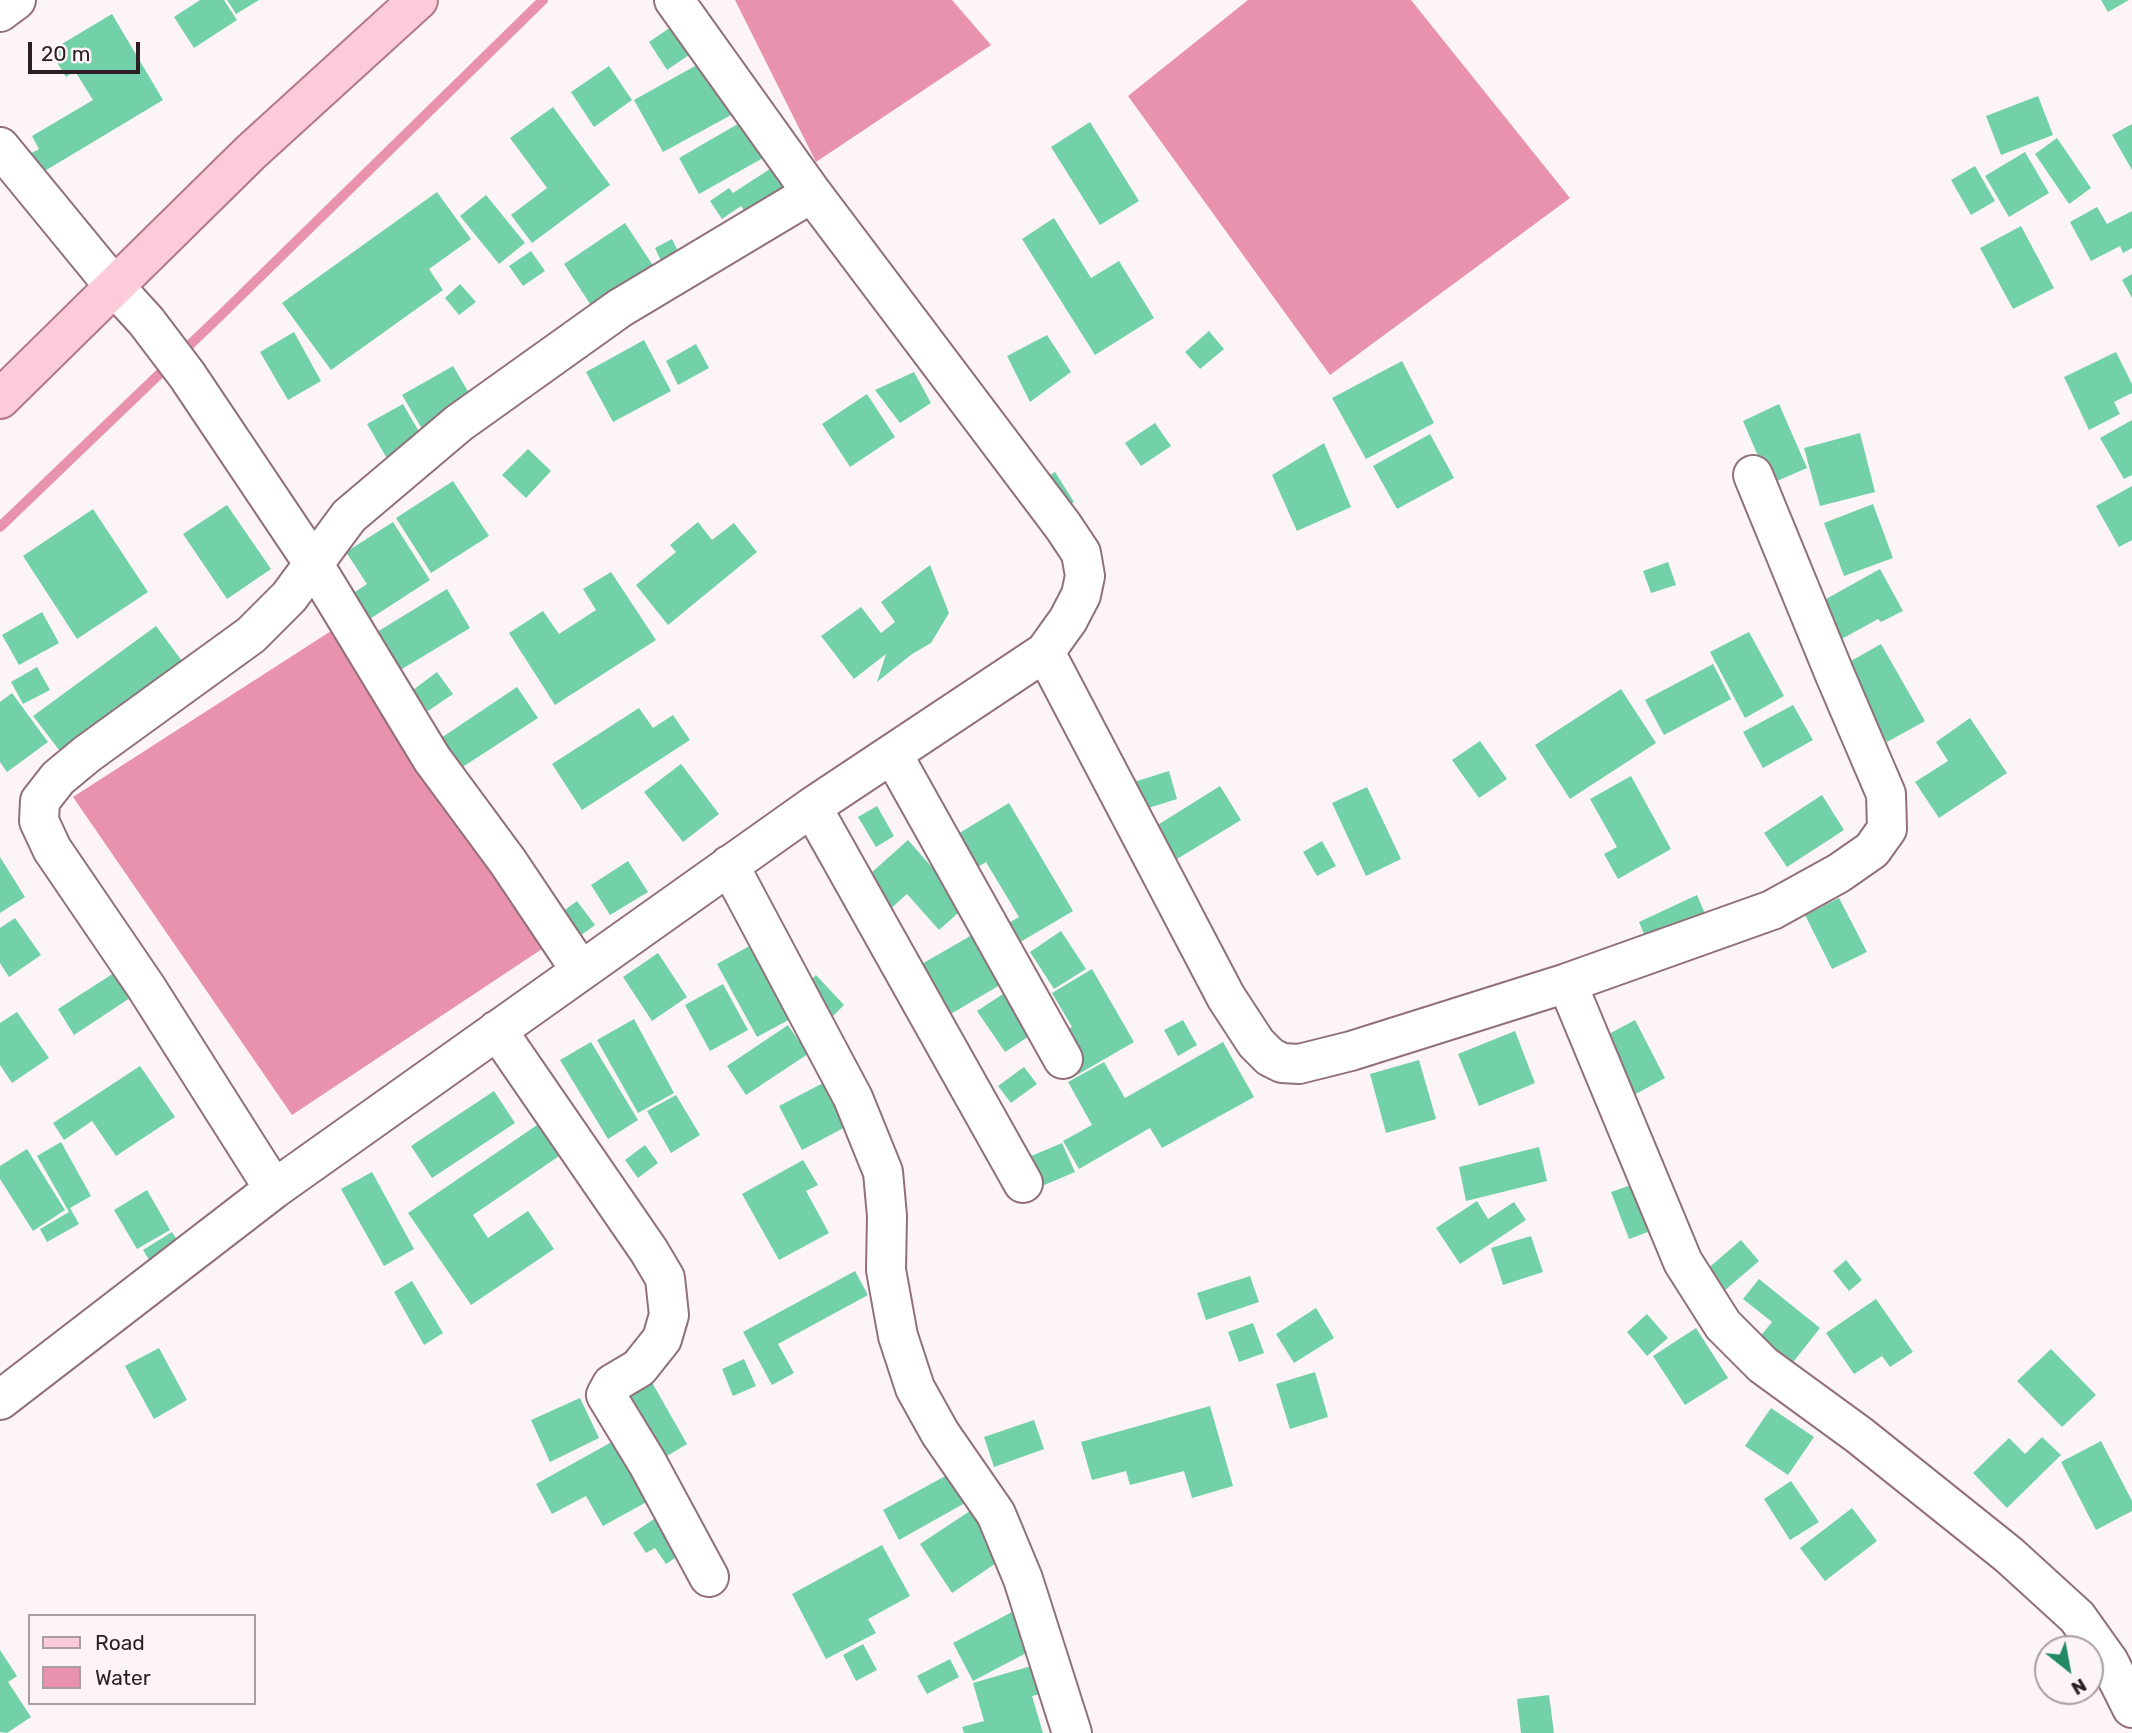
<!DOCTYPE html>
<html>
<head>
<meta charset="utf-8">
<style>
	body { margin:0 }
	#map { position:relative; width:2132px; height:1733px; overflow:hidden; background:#fcf4f6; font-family:Rubik,sans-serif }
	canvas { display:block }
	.legend { position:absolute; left:28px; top:1614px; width:228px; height:91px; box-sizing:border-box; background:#fcf4f6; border:2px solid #a99ea2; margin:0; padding:9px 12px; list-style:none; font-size:21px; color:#2c1e23 }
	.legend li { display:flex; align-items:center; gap:14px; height:35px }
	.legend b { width:35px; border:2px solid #a99ea2 }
	.north { position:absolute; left:2034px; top:1635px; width:70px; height:70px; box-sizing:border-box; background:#fcf4f6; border:2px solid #a99ea2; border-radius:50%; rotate:149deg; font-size:19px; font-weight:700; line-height:28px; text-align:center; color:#2c1e23 }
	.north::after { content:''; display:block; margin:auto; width:24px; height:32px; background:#238965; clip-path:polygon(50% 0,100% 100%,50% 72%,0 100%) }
	.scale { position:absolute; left:28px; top:42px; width:112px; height:32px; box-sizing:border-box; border:4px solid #2c1e23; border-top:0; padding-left:9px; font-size:21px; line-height:24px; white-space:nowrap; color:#2c1e23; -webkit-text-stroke:5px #fcf4f6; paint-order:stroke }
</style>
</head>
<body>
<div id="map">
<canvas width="2132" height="1733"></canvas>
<ul class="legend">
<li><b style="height:9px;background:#fccbda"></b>Road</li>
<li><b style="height:19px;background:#e892ae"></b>Water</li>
</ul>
<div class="north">N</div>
<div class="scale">20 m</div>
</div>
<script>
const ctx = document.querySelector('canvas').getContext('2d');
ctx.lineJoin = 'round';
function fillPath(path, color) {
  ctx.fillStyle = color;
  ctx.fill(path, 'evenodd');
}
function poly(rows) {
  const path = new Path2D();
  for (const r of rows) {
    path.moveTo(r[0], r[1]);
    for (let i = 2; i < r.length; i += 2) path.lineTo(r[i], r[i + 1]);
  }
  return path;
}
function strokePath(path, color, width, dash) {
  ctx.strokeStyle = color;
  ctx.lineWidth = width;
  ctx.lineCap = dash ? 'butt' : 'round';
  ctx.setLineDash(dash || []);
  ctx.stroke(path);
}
fillPath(poly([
	[735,0,952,0,991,45,816,162],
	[1248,0,1411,0,1570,198,1330,375,1128,96],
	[331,631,548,945,292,1115,73,797]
]), '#e892ae');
strokePath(poly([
	[0,527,223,313,543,0]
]), '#e892ae', 10);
fillPath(poly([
	[200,0,224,0,237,20,194,48,174,17],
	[227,0,259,0,236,14],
	[2101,0,2129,0,2108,12],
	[112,14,163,100,38,175,26,156,39,149,32,136,93,100,75,71,66,77,50,51],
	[671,27,689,55,667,70,649,42],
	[704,61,733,114,663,152,634,100],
	[609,66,632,100,594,127,571,92],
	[2038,96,2053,135,2001,155,1986,116],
	[553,107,610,185,532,243,511,215,547,188,510,138],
	[750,117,770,154,699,194,679,158],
	[1090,122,1139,201,1100,225,1051,147],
	[2132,124,2132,170,2112,135],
	[2057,138,2091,188,2069,204,2035,154],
	[2025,152,2049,193,2009,217,1985,176],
	[776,165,800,202,758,230,741,206,722,219,710,201,729,188,733,193],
	[1975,166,1995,201,1971,215,1951,180],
	[437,192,471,239,429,269,443,290,331,370,282,303],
	[486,195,525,243,499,264,460,216],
	[2097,207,2107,224,2132,211,2132,248,2123,253,2120,246,2091,261,2070,222],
	[1054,218,1091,278,1119,261,1154,318,1095,355,1022,239],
	[625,223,654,267,592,307,564,264],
	[2021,226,2054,288,2013,309,1980,248],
	[672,239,686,268,668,276,655,248],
	[531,251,545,271,523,286,509,266],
	[2132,274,2132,298,2122,280],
	[460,284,476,302,459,315,445,298],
	[1209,331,1224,349,1200,369,1185,352],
	[294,332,321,381,288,400,260,352],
	[1047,335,1071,372,1030,402,1007,356],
	[644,340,671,391,613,422,586,372],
	[696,344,709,368,678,385,666,361],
	[2116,352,2132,384,2132,393,2114,402,2120,414,2089,430,2064,377],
	[1402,361,1434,423,1366,459,1332,398],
	[453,366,482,415,431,444,402,395],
	[914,372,931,403,900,423,875,390],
	[867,394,895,437,850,467,822,424],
	[403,404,425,442,389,462,367,424],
	[1779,404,1807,468,1770,484,1743,421],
	[2132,420,2132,475,2124,479,2100,438],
	[1155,423,1171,446,1141,466,1125,443],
	[1860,433,1875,492,1820,506,1804,448],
	[1430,434,1454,478,1397,509,1373,466],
	[1324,443,1351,507,1297,531,1272,475],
	[528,449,551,471,526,498,502,475],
	[1055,472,1074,502,1061,510,1042,480],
	[453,481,489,536,431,573,396,518],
	[2132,486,2132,540,2119,547,2096,506],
	[1873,504,1893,558,1844,576,1824,523],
	[227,505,271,569,227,599,183,534],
	[93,509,148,592,77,639,23,556],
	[393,522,430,580,359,626,343,600,367,584,346,552],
	[698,522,712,540,734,523,757,552,668,625,636,585,676,552,670,545],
	[1668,562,1676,585,1651,593,1643,571],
	[930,565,949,613,931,643,912,654,877,682,886,654,854,679,821,636,861,607,881,633,895,622,881,602],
	[1880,569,1903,611,1881,622,1878,619,1829,646,1808,609],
	[611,572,656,640,555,705,509,633,543,611,559,634,596,610,583,589],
	[447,589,470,628,387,678,364,640],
	[42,612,59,643,19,665,2,635],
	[156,626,188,669,66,759,33,716],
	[1749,632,1784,696,1745,718,1710,652],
	[1881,644,1925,721,1887,742,1871,713,1828,674],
	[1713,664,1731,699,1664,735,1645,700],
	[37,667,50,690,23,704,11,682],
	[437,672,453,694,428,711,413,690],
	[517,687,538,718,458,770,438,740],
	[1621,689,1656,743,1570,799,1535,745],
	[12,693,48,742,7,772,0,762,0,702],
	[1793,705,1813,740,1763,768,1743,732],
	[639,708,653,728,673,715,690,740,582,810,552,764],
	[1970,718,2007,773,1939,818,1915,782,1948,761,1936,742],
	[1480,741,1507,779,1479,798,1452,760],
	[681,764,719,814,683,842,644,792],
	[1169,771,1177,799,1142,810,1134,782],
	[1631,776,1671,849,1618,879,1604,854,1617,847,1590,799],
	[1220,786,1241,820,1177,859,1156,826],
	[1367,787,1401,859,1366,876,1332,803],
	[1822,795,1844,830,1787,867,1764,833],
	[1009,803,1073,911,1000,954,988,935,1019,917,986,862,971,871,951,838],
	[877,806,894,836,876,847,858,817],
	[908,840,966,906,939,930,907,894,887,912,861,882],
	[1322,841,1336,866,1317,876,1303,852],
	[0,857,25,897,0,913],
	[628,861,648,892,610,915,591,885],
	[1697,895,1711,928,1653,955,1639,922],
	[1839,898,1867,952,1832,969,1805,915],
	[577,901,595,925,573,941,555,917],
	[15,918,41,955,9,977,0,963,0,928],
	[1061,931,1086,969,1054,989,1030,952],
	[972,935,1000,985,949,1015,920,965],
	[753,944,794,1017,757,1037,717,964],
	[658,953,687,997,652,1021,623,977],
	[1092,969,1134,1042,1070,1079,1048,1041,1072,1027,1052,993],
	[117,971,133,996,74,1035,58,1009],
	[816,975,844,1005,829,1020,800,990],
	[723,984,748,1030,710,1051,685,1005],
	[1009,990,1037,1031,1005,1052,977,1011],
	[17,1012,49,1058,12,1083,0,1065,0,1023],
	[634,1019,674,1093,638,1113,597,1040],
	[1183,1020,1197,1045,1178,1056,1164,1030],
	[1635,1020,1665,1078,1625,1100,1594,1042],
	[788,1025,808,1054,746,1095,727,1066],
	[1515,1031,1535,1083,1479,1106,1458,1054],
	[591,1042,638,1120,608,1139,560,1060],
	[1223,1042,1254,1097,1162,1148,1150,1128,1079,1169,1063,1141,1092,1125,1068,1082,1104,1062,1125,1098],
	[1419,1060,1436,1119,1386,1133,1370,1074],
	[140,1066,175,1117,116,1156,92,1121,64,1140,53,1123],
	[1024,1067,1037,1084,1011,1103,998,1086],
	[825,1082,849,1125,802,1150,779,1106],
	[494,1091,515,1123,432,1178,411,1146],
	[676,1095,700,1135,671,1153,647,1111],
	[543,1121,565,1152,473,1215,488,1238,528,1211,554,1249,471,1305,408,1213],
	[61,1142,91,1196,70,1208,79,1224,47,1242,40,1229,69,1212,37,1156],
	[1062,1143,1075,1172,1023,1194,1010,1165],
	[645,1145,658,1163,638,1178,625,1160],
	[1539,1147,1547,1181,1466,1201,1459,1167],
	[27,1149,65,1210,33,1231,0,1179,0,1166],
	[803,1160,818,1185,806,1191,829,1233,779,1260,742,1194],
	[372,1172,414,1249,384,1266,341,1189],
	[1631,1185,1648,1232,1629,1239,1611,1192],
	[147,1190,170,1230,137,1249,114,1210],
	[1477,1201,1488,1219,1514,1202,1526,1220,1460,1264,1436,1228],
	[172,1232,182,1248,153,1266,143,1250],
	[1531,1236,1543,1272,1503,1285,1491,1248],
	[1741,1240,1759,1261,1716,1298,1698,1277],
	[1846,1260,1862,1280,1849,1291,1833,1271],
	[855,1271,868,1295,778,1344,794,1373,772,1385,743,1332],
	[1250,1276,1259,1302,1206,1320,1197,1293],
	[1759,1279,1820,1328,1783,1375,1750,1349,1772,1322,1743,1299],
	[412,1281,443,1333,424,1345,394,1292],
	[1876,1299,1913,1352,1890,1367,1882,1356,1854,1374,1826,1333],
	[1316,1308,1334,1338,1294,1363,1276,1334],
	[1647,1314,1668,1338,1647,1356,1627,1332],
	[1253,1323,1264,1353,1239,1362,1228,1332],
	[1696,1328,1728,1378,1685,1405,1653,1356],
	[159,1348,187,1400,154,1419,125,1366],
	[2051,1349,2096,1395,2062,1427,2017,1381],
	[744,1359,756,1386,733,1396,722,1369],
	[1315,1372,1328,1417,1290,1429,1276,1384],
	[650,1379,687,1444,657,1462,619,1396],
	[580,1398,599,1438,550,1462,531,1420],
	[1210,1406,1233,1486,1192,1498,1184,1471,1130,1485,1126,1471,1092,1480,1081,1442],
	[1771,1408,1814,1437,1788,1475,1745,1446],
	[1034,1420,1044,1449,994,1467,984,1437],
	[628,1433,661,1494,603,1526,586,1496,552,1514,536,1484],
	[2042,1437,2061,1455,2007,1508,1973,1473,2009,1438,2025,1454],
	[2101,1441,2132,1501,2132,1511,2096,1530,2061,1462],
	[949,1474,965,1503,899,1540,883,1510],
	[1791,1481,1819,1522,1790,1540,1764,1499],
	[979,1505,1011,1553,952,1593,920,1544],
	[1852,1508,1877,1541,1825,1581,1800,1548],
	[666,1511,690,1548,666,1564,655,1548,646,1553,633,1533],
	[882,1545,910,1596,868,1619,876,1633,826,1659,792,1594],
	[1012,1612,1032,1650,973,1681,953,1643],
	[863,1644,877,1670,856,1681,843,1655],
	[0,1650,17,1676,8,1682,31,1717,7,1733,0,1732],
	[950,1659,959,1677,927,1694,917,1676],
	[1038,1664,1046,1693,1032,1696,1043,1733,964,1733,962,1727,984,1721,973,1683],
	[1549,1695,1554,1733,1521,1733,1517,1699]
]), '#72d1a8');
const minor = poly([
	[0,12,16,0],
	[0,147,114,286,146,321,187,375,313,563,432,759,508,862,581,971],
	[1045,652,1226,997,1256,1043,1270,1057,1282,1063,1299,1064,1351,1051,1567,983,1772,910,1839,873,1872,850,1887,829,1886,794,1835,675,1753,475],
	[893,755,1063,1059],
	[812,807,1023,1183],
	[729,865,853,1098,883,1172,887,1216,886,1270,898,1336,915,1388,940,1433,996,1514,1023,1579,1072,1733],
	[1567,983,1683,1262,1723,1325,1763,1365,1859,1435,2009,1555,2077,1617,2109,1662,2132,1708],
	[497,1030,649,1251,665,1278,669,1315,662,1339,639,1368,612,1384,606,1395,648,1464,709,1577],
	[274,1189,146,987,52,849,39,821,40,801,58,778,87,754,251,635,289,597,349,516,459,423,620,308,812,193],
	[0,1400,274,1189,812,807,1045,652,1068,620,1081,595,1085,576,1081,553,1063,526,812,193,674,0]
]);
const primary = poly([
	[0,399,251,152,418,0]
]);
strokePath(minor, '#92707a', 42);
strokePath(primary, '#b2788a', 42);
strokePath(minor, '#fff', 38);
strokePath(primary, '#fccbda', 38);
</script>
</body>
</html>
